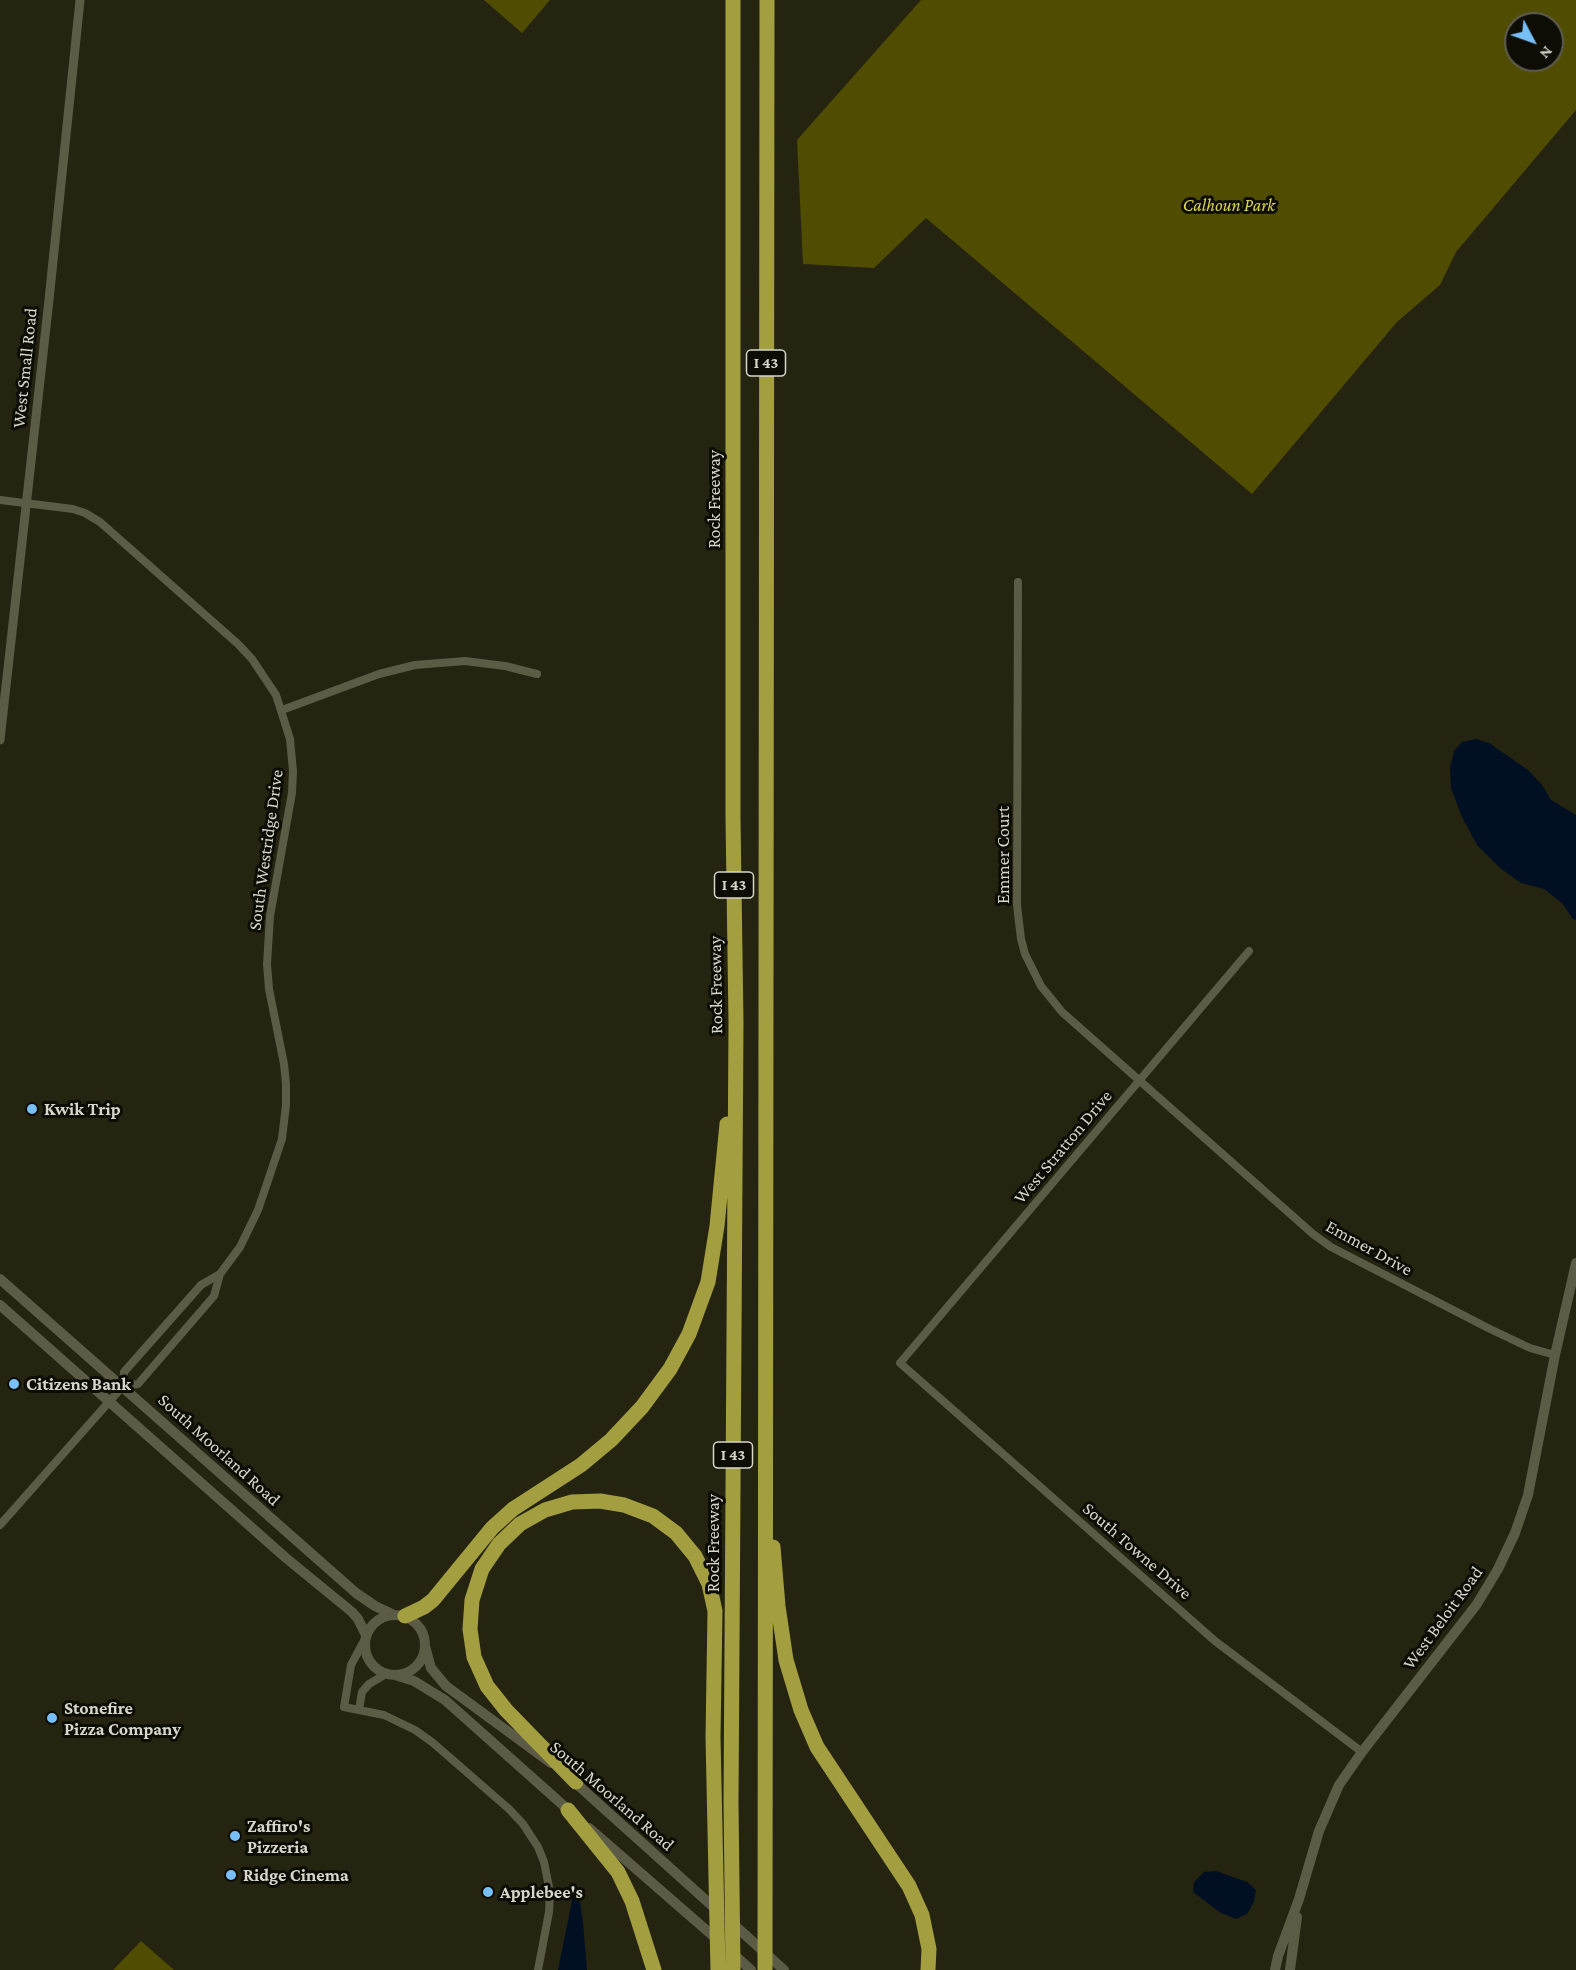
<!DOCTYPE html>
<html>
<head>
<meta charset="utf-8">
<style>
	body { margin:0 }
	#map { position:relative; width:1576px; height:1970px; overflow:hidden; background:#252411; font-family:"Crimson Pro",serif }
	canvas { display:block }
	.north { position:absolute; left:1504px; top:12px; width:60px; height:60px; box-sizing:border-box; background:#0d0d06; border:2px solid #5d5d54; border-radius:50%; rotate:131deg; font-size:16px; font-weight:700; line-height:24px; text-align:center; color:#d6d6ca }
	.north::after { content:''; display:block; margin:auto; width:21px; height:27px; background:#78bff7; clip-path:polygon(50% 0,100% 100%,50% 72%,0 100%) }
</style>
</head>
<body>
<div id="map">
<canvas width="1576" height="1970"></canvas>
<div class="north">N</div>
</div>
<script>
const ctx = document.querySelector('canvas').getContext('2d');
ctx.lineJoin = 'round';
function fillPath(path, color) {
  ctx.fillStyle = color;
  ctx.fill(path, 'evenodd');
}
function poly(rows) {
  const path = new Path2D();
  for (const r of rows) {
    if (r.length === 3) {
      path.moveTo(r[0] + r[2], r[1]);
      path.arc(r[0], r[1], r[2], 0, 2 * Math.PI);
      continue;
    }
    path.moveTo(r[0], r[1]);
    for (let i = 2; i < r.length; i += 2) path.lineTo(r[i], r[i + 1]);
  }
  return path;
}
function strokePath(path, color, width, dash) {
  ctx.strokeStyle = color;
  ctx.lineWidth = width;
  ctx.lineCap = dash ? 'butt' : 'round';
  ctx.setLineDash(dash || []);
  ctx.stroke(path);
}
function label(font, color, halo, rows, align = 'center') {
  ctx.font = font + ' "Crimson Pro",serif';
  ctx.lineWidth = 6;
  ctx.setLineDash([]);
  ctx.textBaseline = 'middle';
  ctx.strokeStyle = halo;
  ctx.fillStyle = color;
  for (const [text, x, y, turn = 0] of rows) {
    ctx.save();
    ctx.translate(x, y);
    ctx.rotate((+turn || 0) * Math.PI / 180);
    ctx.textAlign = isNaN(turn) ? turn : align;
    if (halo) ctx.strokeText(text, 0, 0);
    ctx.fillText(text, 0, 0);
    ctx.restore();
  }
}
fillPath(poly([
	[484,0,550,0,522,33],
	[921,0,1576,0,1576,110,1456,252,1440,285,1397,322,1252,494,926,218,874,268,803,264,797,140],
	[1516,24,1552,24,1552,60,1516,60],
	[141,1941,174,1970,113,1970]
]), '#504c02');
fillPath(poly([
	[1476,739,1489,743,1528,770,1542,785,1551,800,1576,815,1576,920,1573,919,1562,903,1544,889,1521,883,1500,868,1477,845,1462,817,1451,788,1450,768,1454,751,1462,742],
	[1216,1871,1247,1882,1256,1890,1254,1902,1247,1914,1236,1919,1221,1913,1193,1892,1194,1882,1204,1872],
	[576,1885,578,1889,583,1922,587,1970,558,1970,572,1901,571,1889]
]), '#001022');
strokePath(poly([
	[0,500,73,509,85,513,100,522,238,644,252,659,276,695,290,739,293,771,292,793,270,916,267,964,269,989,284,1064,286,1084,286,1105,282,1139,258,1210,240,1247,220,1274,214,1296,138,1384,123,1386],
	[1018,582,1017,905,1021,939,1025,954,1041,986,1062,1012,1313,1234,1331,1247,1488,1328,1530,1348,1555,1355],
	[282,710,379,674,415,665,465,661,505,666,537,674],
	[1249,951,900,1363,1215,1641,1362,1752],
	[123,1386,124,1372,201,1285,220,1274],
	[0,1525,123,1386],
	[365,1639,351,1665,344,1707,384,1715,415,1730,432,1742,509,1809,523,1824,538,1847,544,1862,550,1892,549,1912,538,1970],
	[359,1710,362,1692,369,1684,386,1674]
]), '#5c5b46', 8);
strokePath(poly([
	[0,740,49,300,80,0]
]), '#5c5b46', 9);
strokePath(poly([
	[0,1279,356,1593,375,1606,394,1615],
	[0,1305,286,1558,352,1612,358,1619,366,1635],
	[395,1645,30],
	[425,1646,431,1668,446,1686,551,1763],
	[395,1675,414,1681,445,1700,573,1814],
	[570,1778,719,1912],
	[589,1828,720,1942],
	[731,1922,784,1970],
	[731,1952,751,1970],
	[1275,1970,1278,1956,1299,1899,1319,1831,1339,1785,1362,1752,1477,1604,1498,1569,1515,1533,1528,1495,1555,1355,1576,1263],
	[1290,1970,1297,1917]
]), '#5c5b46', 10);
strokePath(poly([
	[773,1547,778,1606,786,1660,801,1710,817,1747,909,1886,922,1915,929,1949,928,1970],
	[405,1616,424,1607,433,1600,492,1528,513,1509,581,1465,611,1440,642,1407,670,1369,689,1334,708,1282,717,1226,727,1124],
	[576,1782,506,1710,487,1686,474,1657,470,1629,472,1600,482,1569,499,1544,520,1524,545,1510,572,1502,600,1501,624,1505,653,1516,676,1533,695,1556,709,1584,715,1611,713,1737,718,1970],
	[568,1810,618,1872,632,1901,654,1970],
	[733,1970,731,1802,736,1022,733,818,733,0],
	[765,1970,767,0]
]), '#a39f40', 15);
for (const [x, y, r, color] of [
	[32,1109,6,"#78bff7"],
	[14,1384,6,"#78bff7"],
	[52,1718,6,"#78bff7"],
	[235,1836,6,"#78bff7"],
	[231,1875,6,"#78bff7"],
	[488,1892,6,"#78bff7"]
]) {
  const dot = new Path2D();
  dot.arc(x, y, r, 0, 2 * Math.PI);
  ctx.fillStyle = color;
  ctx.fill(dot);
  strokePath(dot, '#0d0d06', 2);
}
for (const [x, y, w] of [
	[766,363,39],
	[734,885,39],
	[733,1455,39]
]) {
  const box = new Path2D();
  box.roundRect(x - w / 2, y - 13, w, 26, 4.5);
  ctx.fillStyle = '#0d0d06';
  ctx.fill(box);
  strokePath(box, '#d6d6ca', 1.5);
}
label('bold 16px', '#d6d6ca', null, [
	["I 43",766,363],
	["I 43",734,885],
	["I 43",733,1455]
]);
label('italic 18px', '#dbd54c', '#0d0d06', [
	["Calhoun Park",1229,205]
]);
label('18px', '#d6d6ca', '#0d0d06', [
	["West Small Road",25,368,-84],
	["Rock Freeway",714,499,-90],
	["South Westridge Drive",266,850,-82],
	["Emmer Court",1003,855,-90],
	["Rock Freeway",716,985,-91],
	["West Stratton Drive",1063,1147,-50],
	["Emmer Drive",1369,1248,29],
	["South Moorland Road",219,1450,42],
	["Rock Freeway",713,1543,-90],
	["South Towne Drive",1137,1551,41],
	["West Beloit Road",1443,1618,-54],
	["South Moorland Road",612,1796,41]
]);
label('bold 18px', '#d6d6ca', '#0d0d06', [
	["Kwik Trip",44,1109],
	["Citizens Bank",26,1384],
	["Stonefire",64,1708],
	["Pizza Company",64,1729],
	["Zaffiro's",247,1826],
	["Pizzeria",247,1847],
	["Ridge Cinema",243,1875],
	["Applebee's",500,1892]
], 'left');
</script>
</body>
</html>
